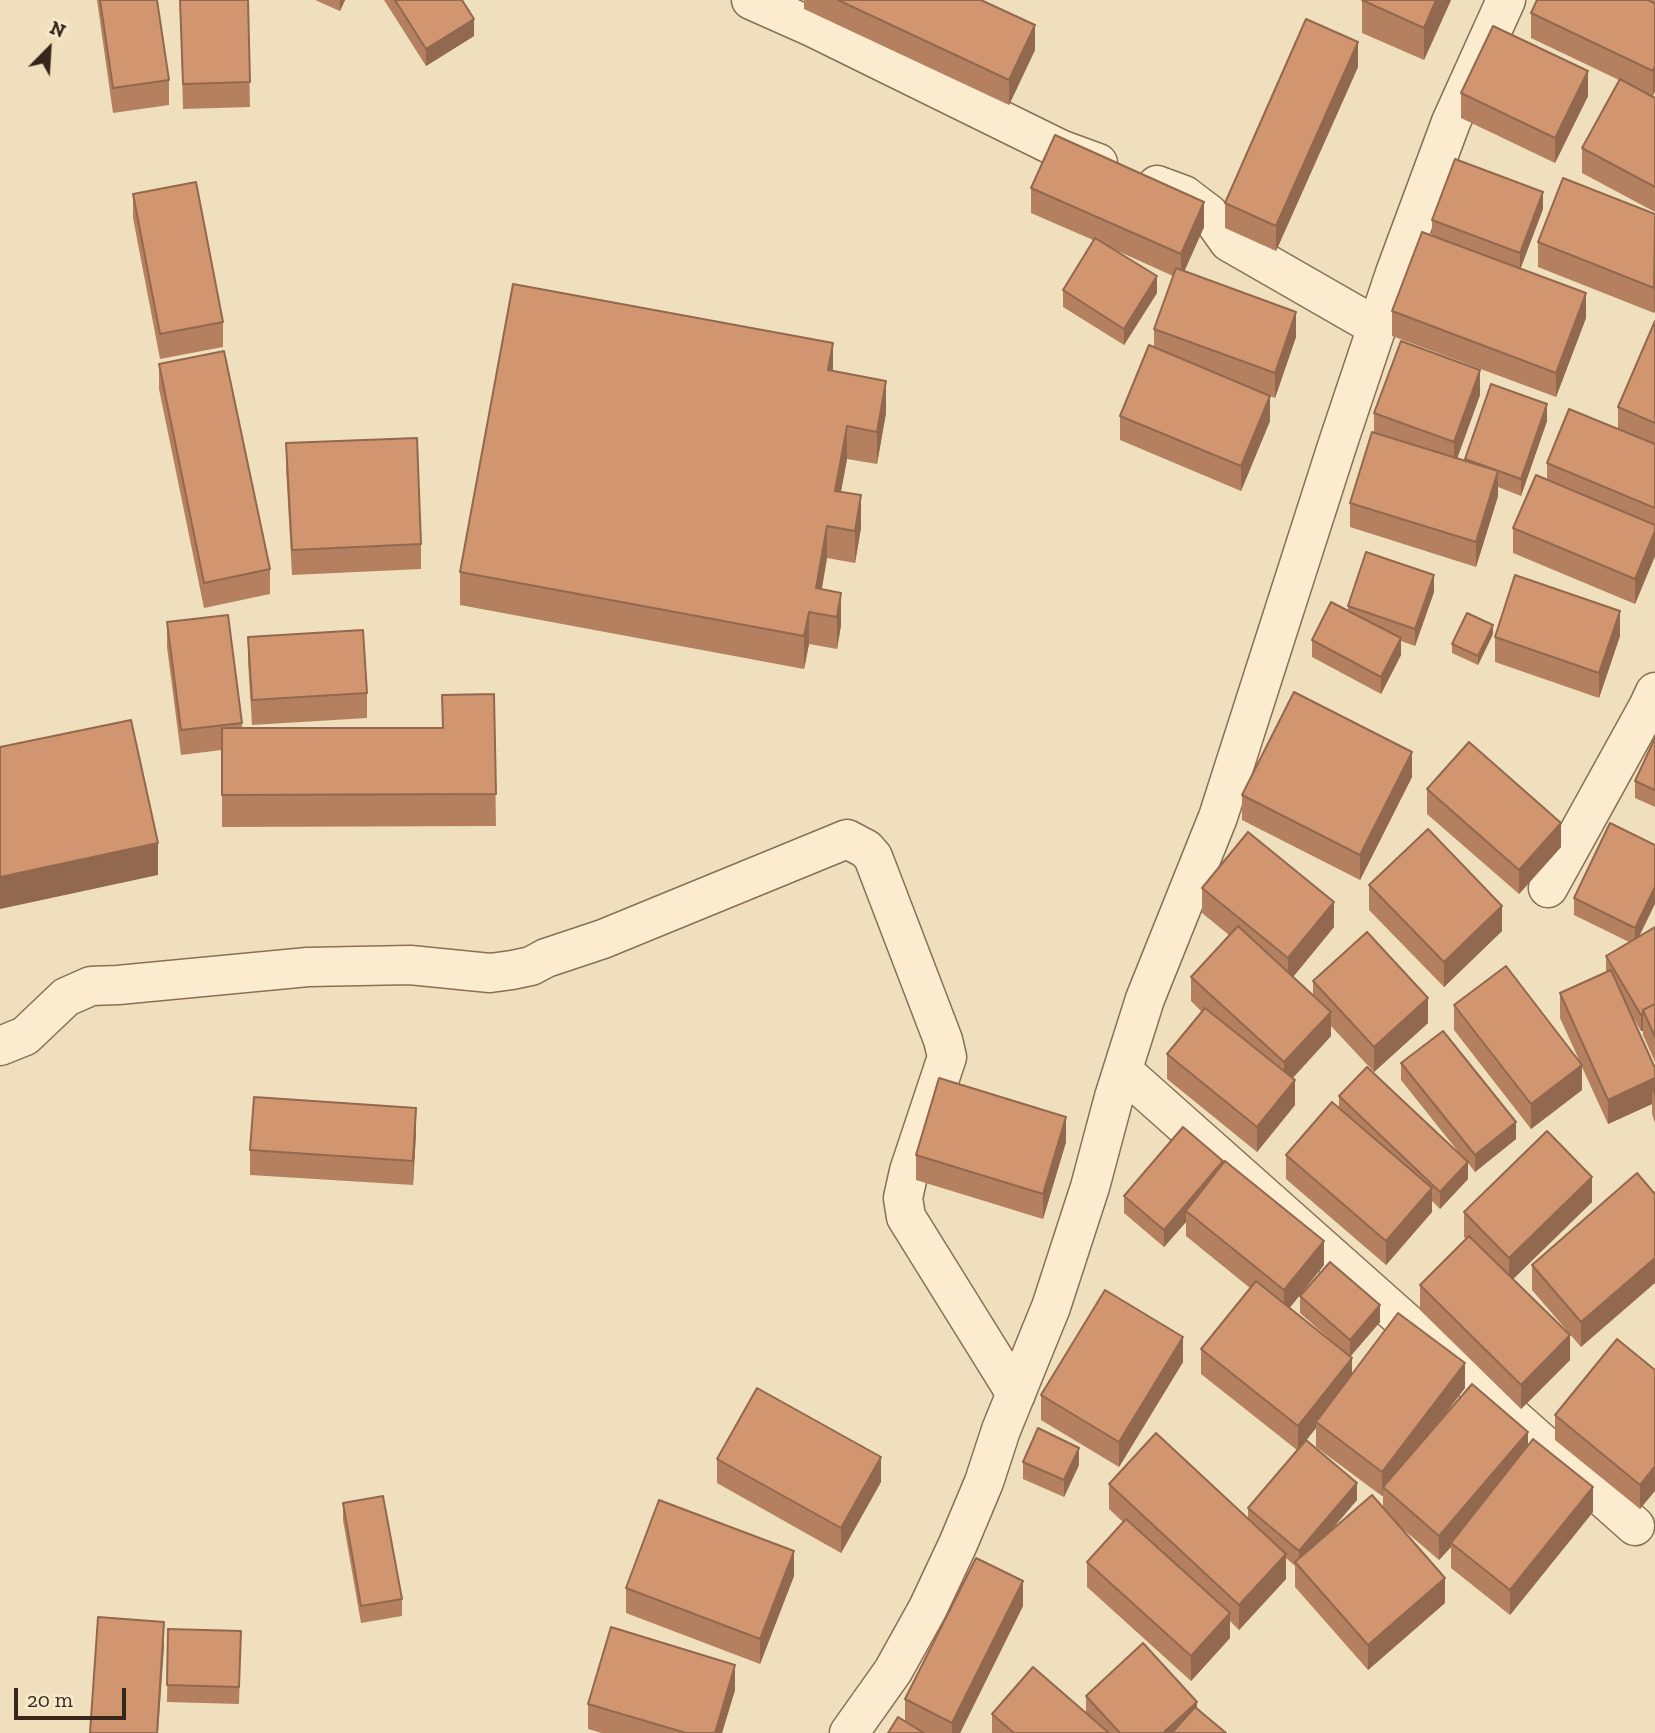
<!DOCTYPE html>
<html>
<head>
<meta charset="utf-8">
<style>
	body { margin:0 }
	#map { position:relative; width:1655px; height:1733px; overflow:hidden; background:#f0dfbc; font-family:"Zilla Slab",serif }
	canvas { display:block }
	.north { position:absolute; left:14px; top:14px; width:70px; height:70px; -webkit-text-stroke:5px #f7e9cc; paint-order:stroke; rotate:24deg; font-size:19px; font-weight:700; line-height:28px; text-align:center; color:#37271a }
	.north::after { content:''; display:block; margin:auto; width:24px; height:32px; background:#37271a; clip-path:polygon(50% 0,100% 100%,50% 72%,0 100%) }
	.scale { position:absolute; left:14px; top:1688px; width:112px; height:32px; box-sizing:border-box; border:4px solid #37271a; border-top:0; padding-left:9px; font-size:21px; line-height:24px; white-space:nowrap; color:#37271a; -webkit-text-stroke:5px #f7e9cc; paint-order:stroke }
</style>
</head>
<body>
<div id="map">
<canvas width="1655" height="1733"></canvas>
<div class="north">N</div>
<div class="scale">20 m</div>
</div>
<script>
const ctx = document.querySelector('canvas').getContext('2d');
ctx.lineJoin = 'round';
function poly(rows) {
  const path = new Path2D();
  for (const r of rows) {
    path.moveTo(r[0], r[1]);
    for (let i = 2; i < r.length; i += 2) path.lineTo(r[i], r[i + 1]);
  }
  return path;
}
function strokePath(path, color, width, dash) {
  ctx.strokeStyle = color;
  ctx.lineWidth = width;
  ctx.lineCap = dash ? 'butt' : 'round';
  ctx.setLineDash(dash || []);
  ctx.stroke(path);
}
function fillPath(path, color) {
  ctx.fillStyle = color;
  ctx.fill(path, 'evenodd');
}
const minor = poly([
	[751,0,814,28,1060,149,1098,163],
	[1157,185,1184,195,1209,214,1229,242,1377,327],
	[1548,888,1648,707,1655,692],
	[0,1046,25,1036,66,997,91,986,118,985,308,967,410,965,490,973,512,970,531,966,546,958,603,939,847,839,866,849,873,857,943,1040,947,1057,909,1171,903,1198,906,1217,1016,1394],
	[1123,1071,1635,1526],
	[849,1733,893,1671,928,1608,958,1544,984,1482,1001,1430,1051,1307,1090,1187,1114,1097,1145,999,1218,817,1338,443,1395,273,1451,122,1506,0]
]);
strokePath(minor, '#896f54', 41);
strokePath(minor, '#fbeccf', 38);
fillPath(poly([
	[97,0,157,0,169,80,169,105,113,113],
	[180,0,248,0,250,107,183,109],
	[315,0,345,0,340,11],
	[384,0,462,0,474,36,426,66],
	[804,0,981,0,1035,50,1009,105,804,9],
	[1362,0,1451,0,1424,60,1362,33],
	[1537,0,1655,0,1655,91,1653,96,1655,98,1655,212,1582,173,1582,148,1619,80,1531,38,1531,13],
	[1358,67,1276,251,1225,228,1225,203],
	[1461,93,1588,96,1555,163,1461,118],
	[1031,188,1204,227,1184,271,1296,337,1275,398,1270,396,1270,421,1241,491,1120,440,1120,416,1154,347,1154,329,1173,276,1111,248,1157,293,1124,345,1063,307,1063,290,1093,240,1031,213],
	[133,194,223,322,223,347,160,359,133,218],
	[1543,209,1520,269,1586,318,1556,397,1392,336,1392,311,1432,235,1432,220],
	[1655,214,1654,313,1538,267,1538,242],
	[1655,321,1655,556,1635,604,1513,553,1513,528,1547,479,1547,463,1618,429,1618,407],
	[159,364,270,569,270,594,204,608,159,389],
	[833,371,886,413,877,464,847,459,841,492,861,528,855,563,827,558,822,589,841,593,841,625,837,649,809,644,804,669,460,605,460,572],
	[1480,395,1457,459,1465,461,1465,459,1547,421,1521,496,1498,487,1498,496,1476,567,1350,527,1350,503,1374,433,1374,413],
	[286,443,421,544,421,569,292,575,286,468],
	[1434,592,1415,646,1401,641,1401,655,1381,694,1312,657,1312,640,1348,610,1348,606],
	[167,622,242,723,242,728,442,728,494,694,496,826,222,827,222,750,181,755,167,647],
	[1493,634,1478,665,1452,653,1452,644],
	[1620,636,1599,698,1495,662,1495,637],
	[248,637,367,693,367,718,252,725,248,662],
	[1655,738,1655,807,1635,798,1635,781],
	[1412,777,1360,880,1242,820,1242,795],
	[1427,789,1561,847,1519,894,1427,814],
	[1610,823,1640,936,1655,927,1655,1062,1643,1035,1643,1031,1641,1031,1630,1012,1655,1068,1655,1123,1652,1114,1652,1104,1608,1124,1582,1067,1582,1090,1531,1129,1454,1030,1454,1005,1580,1062,1560,1018,1560,993,1606,972,1606,956,1629,942,1574,915,1574,898],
	[1369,885,1502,931,1444,987,1369,910],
	[1202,888,1334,927,1293,977,1313,995,1313,981,1428,1023,1374,1072,1331,1026,1331,1036,1293,1078,1295,1105,1257,1152,1167,1079,1167,1054,1202,1012,1191,1001,1191,977,1229,935,1202,913],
	[1401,1063,1516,1139,1475,1172,1468,1163,1468,1179,1440,1209,1432,1201,1432,1212,1386,1265,1286,1179,1286,1155,1339,1108,1339,1096,1464,1159,1401,1080],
	[416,1133,413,1185,250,1175,250,1150],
	[1066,1142,1043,1219,916,1180,916,1155],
	[1223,1164,1324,1265,1289,1308,1342,1350,1300,1313,1300,1296,1380,1322,1350,1356,1352,1374,1465,1388,1434,1427,1528,1446,1593,1512,1510,1615,1451,1568,1451,1547,1439,1560,1397,1524,1445,1603,1368,1670,1295,1587,1295,1566,1286,1558,1286,1579,1239,1630,1230,1621,1230,1638,1191,1681,1087,1587,1087,1562,1123,1522,1109,1509,1109,1484,1248,1518,1248,1508,1297,1450,1201,1374,1201,1349,1250,1288,1186,1236,1186,1222,1164,1247,1124,1213,1124,1196],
	[1316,1428,1316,1447,1382,1496,1383,1496,1383,1508,1330,1531,1357,1500,1306,1440],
	[1637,1173,1581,1347,1532,1290,1532,1265],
	[1592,1202,1513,1279,1570,1360,1521,1409,1420,1310,1420,1285,1466,1239,1464,1237,1464,1212],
	[1183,1362,1119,1467,1041,1420,1041,1395],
	[1655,1370,1640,1509,1555,1440,1555,1415],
	[717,1459,881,1482,841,1553,717,1483],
	[1023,1462,1079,1465,1064,1497,1023,1479],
	[343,1503,402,1599,402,1616,361,1623,343,1520],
	[794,1576,760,1664,626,1613,626,1588],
	[1023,1606,960,1733,888,1733,905,1721,905,1699],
	[168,1629,241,1631,239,1704,167,1702],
	[735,1690,722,1733,602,1733,588,1729,588,1704],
	[1086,1696,1197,1709,1226,1733,992,1733,992,1714,1086,1713]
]), '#b4805f');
fillPath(poly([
	[340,0,345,0,340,11],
	[1436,0,1451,0,1424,60,1424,28],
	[474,19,474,36,426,66,426,49],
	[1035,25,1035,50,1009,105,1009,80],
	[1358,42,1358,67,1276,251,1276,226],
	[1655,66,1655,91,1653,96,1653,71],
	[1588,71,1588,96,1555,163,1555,138],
	[1543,192,1543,209,1520,270,1520,253],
	[1204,202,1204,227,1181,279,1181,254],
	[1157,276,1157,293,1124,345,1124,329],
	[1655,286,1655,311,1654,313,1654,288],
	[1586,293,1586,318,1556,397,1556,373],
	[1296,312,1296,337,1275,398,1275,373],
	[833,343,833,375,828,370],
	[1480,370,1480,395,1454,467,1454,442],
	[886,381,886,413,877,464,877,432],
	[1270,396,1270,421,1241,491,1241,466],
	[1547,404,1547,421,1521,496,1521,479],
	[847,426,847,459,835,523,835,491],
	[1498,471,1498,496,1476,567,1476,542],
	[861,495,861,528,855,563,855,531],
	[827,526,827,558,817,613,816,588],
	[1655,531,1655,556,1635,604,1635,579],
	[1434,575,1434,592,1415,646,1415,629],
	[841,593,841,625,837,649,837,617],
	[1620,611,1620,636,1599,698,1599,673],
	[809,612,809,644,804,669,804,636],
	[1493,625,1493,634,1478,665,1478,656],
	[1401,638,1401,655,1381,694,1381,677],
	[1412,752,1412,777,1360,880,1360,855],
	[1561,823,1561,847,1519,894,1519,870],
	[158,843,158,875,0,909,0,877],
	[1655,887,1655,904,1635,945,1635,928],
	[1334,902,1334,927,1288,983,1288,958],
	[1502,906,1502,931,1444,987,1444,962],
	[1428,998,1428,1023,1374,1072,1374,1047],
	[1331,1012,1331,1036,1284,1087,1284,1062],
	[1643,1014,1643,1031,1641,1031,1641,1015],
	[1582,1065,1582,1090,1531,1129,1531,1104],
	[1655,1078,1655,1098,1652,1089,1652,1104,1608,1124,1608,1100],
	[1295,1080,1295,1105,1257,1152,1257,1127],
	[416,1108,416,1133,413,1185,413,1161],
	[1066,1117,1066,1142,1043,1219,1043,1194],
	[1516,1122,1516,1139,1475,1172,1475,1155],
	[1223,1161,1223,1178,1186,1211,1186,1222,1164,1247,1164,1230],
	[1468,1162,1468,1179,1440,1209,1440,1192],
	[1592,1177,1592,1202,1509,1283,1509,1258],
	[1432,1188,1432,1212,1386,1265,1386,1241],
	[1324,1241,1324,1265,1284,1315,1284,1290],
	[1655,1258,1655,1283,1581,1347,1581,1322],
	[1380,1305,1380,1322,1350,1357,1350,1340],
	[1570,1335,1570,1360,1521,1409,1521,1385],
	[1183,1337,1183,1362,1119,1467,1119,1442],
	[1352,1358,1352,1383,1316,1422,1316,1428,1298,1451,1298,1426],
	[1465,1363,1465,1388,1387,1490,1383,1487,1382,1496,1382,1472],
	[1528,1432,1528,1457,1451,1543,1451,1547,1439,1560,1439,1536],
	[1079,1448,1079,1465,1064,1497,1064,1480],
	[881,1457,881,1482,841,1553,841,1528],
	[1655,1466,1655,1491,1640,1509,1640,1485],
	[1357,1483,1357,1500,1300,1567,1299,1566,1299,1551],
	[1593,1487,1593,1512,1510,1615,1510,1590],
	[794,1551,794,1576,760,1664,760,1639],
	[1286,1554,1286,1579,1239,1630,1239,1605],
	[1445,1578,1445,1603,1368,1670,1368,1645],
	[1023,1581,1023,1606,960,1733,952,1733,952,1723],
	[1230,1613,1230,1638,1191,1681,1191,1656],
	[164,1622,164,1647,158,1733,157,1733],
	[735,1665,735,1690,722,1733,715,1733],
	[1197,1702,1197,1719,1182,1733,1163,1733]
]), '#92684e');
const building = poly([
	[100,0,157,0,169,80,113,88,100,0],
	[180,0,248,0,250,82,183,84,180,0],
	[395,0,462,0,474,19,426,49,395,0],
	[838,0,981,0,1035,25,1009,80,838,0],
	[1362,0,1436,0,1424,28,1362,0],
	[1537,0,1648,0,1655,4,1655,66,1653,71,1531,13,1537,0],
	[1306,19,1358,42,1276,226,1225,203,1306,19],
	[1493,26,1588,71,1555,138,1461,93,1493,26],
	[1620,79,1655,98,1655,187,1582,148,1620,79],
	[1055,135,1204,202,1181,254,1031,188,1055,135],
	[1455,159,1543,192,1520,253,1432,220,1455,159],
	[1563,178,1655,214,1654,288,1538,242,1563,178],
	[196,182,223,322,160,334,133,194,196,182],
	[1422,232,1586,293,1556,373,1392,311,1422,232],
	[1095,238,1157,276,1124,329,1063,290,1095,238],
	[1176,268,1296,312,1275,373,1154,329,1176,268],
	[513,284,833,343,828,370,886,381,877,432,847,426,835,491,861,495,855,531,827,526,816,588,841,593,837,617,809,612,804,636,460,572,513,284],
	[1655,321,1655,423,1618,407,1655,321],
	[1401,341,1480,370,1454,442,1374,413,1401,341],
	[1149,345,1270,396,1241,466,1120,416,1149,345],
	[224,351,270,569,204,583,159,364,224,351],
	[1491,384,1547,404,1521,479,1465,459,1491,384],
	[1569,409,1655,444,1655,508,1547,463,1569,409],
	[1372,432,1498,471,1476,542,1350,503,1372,432],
	[417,438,421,544,292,550,286,443,417,438],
	[1536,475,1655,525,1655,531,1635,579,1513,528,1536,475],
	[1366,552,1434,575,1415,629,1348,606,1366,552],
	[1515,575,1620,611,1599,673,1495,637,1515,575],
	[1331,602,1401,638,1381,677,1312,640,1331,602],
	[1467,613,1493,625,1478,656,1452,644,1467,613],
	[228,615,242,723,181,730,167,622,228,615],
	[363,630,367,693,252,700,248,637,363,630],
	[1294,692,1412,752,1360,855,1242,795,1294,692],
	[494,694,496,794,222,795,222,728,443,728,442,695,494,694],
	[131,720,158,843,0,877,0,747,131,720],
	[1655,738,1655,790,1635,781,1655,738],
	[1469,742,1561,823,1519,870,1427,789,1469,742],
	[1610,823,1655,845,1655,887,1635,928,1574,898,1610,823],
	[1428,829,1502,906,1444,962,1369,885,1428,829],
	[1248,832,1334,902,1288,958,1202,888,1248,832],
	[1238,926,1331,1012,1284,1062,1191,977,1238,926],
	[1655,927,1655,1004,1643,1010,1643,1014,1641,1015,1606,956,1655,927],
	[1367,932,1428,998,1374,1047,1313,981,1367,932],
	[1506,966,1582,1065,1531,1104,1454,1005,1506,966],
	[1611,970,1655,1068,1655,1078,1608,1100,1560,993,1611,970],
	[1655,1004,1655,1037,1643,1010,1655,1004],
	[1205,1008,1295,1080,1257,1127,1167,1054,1205,1008],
	[1443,1031,1516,1122,1475,1155,1401,1063,1443,1031],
	[1367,1067,1468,1162,1440,1192,1339,1096,1367,1067],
	[939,1078,1066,1117,1043,1194,916,1155,939,1078],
	[254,1097,416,1108,413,1161,250,1150,254,1097],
	[1332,1102,1432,1188,1386,1241,1286,1155,1332,1102],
	[1183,1127,1223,1161,1164,1230,1124,1196,1183,1127],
	[1547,1131,1592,1177,1509,1258,1464,1212,1547,1131],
	[1225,1161,1324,1241,1284,1290,1186,1211,1225,1161],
	[1637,1173,1655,1194,1655,1258,1581,1322,1532,1265,1637,1173],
	[1469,1236,1570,1335,1521,1385,1420,1285,1469,1236],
	[1330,1262,1380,1305,1350,1340,1300,1296,1330,1262],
	[1256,1281,1352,1358,1298,1426,1201,1349,1256,1281],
	[1105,1290,1183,1337,1119,1442,1041,1395,1105,1290],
	[1398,1313,1465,1363,1382,1472,1316,1422,1398,1313],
	[1617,1339,1655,1370,1655,1466,1640,1485,1555,1415,1617,1339],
	[1472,1384,1528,1432,1439,1536,1383,1487,1472,1384],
	[757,1388,881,1457,841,1528,717,1459,757,1388],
	[1038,1428,1079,1448,1064,1480,1023,1462,1038,1428],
	[1156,1433,1286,1554,1239,1605,1109,1484,1156,1433],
	[1533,1439,1593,1487,1510,1590,1451,1543,1533,1439],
	[1306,1440,1357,1483,1299,1551,1248,1508,1306,1440],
	[1372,1495,1445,1578,1368,1645,1295,1562,1372,1495],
	[383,1496,402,1599,361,1606,343,1503,383,1496],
	[659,1500,794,1551,760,1639,626,1588,659,1500],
	[1126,1519,1230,1613,1191,1656,1087,1562,1126,1519],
	[976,1558,1023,1581,952,1723,905,1699,976,1558],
	[98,1617,164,1622,157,1733,90,1733,98,1617],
	[611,1627,735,1665,715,1733,686,1733,588,1704,611,1627],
	[168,1629,241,1631,239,1687,167,1685,168,1629],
	[1143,1643,1197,1702,1163,1733,1120,1733,1086,1696,1143,1643],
	[1033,1667,1109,1733,1014,1733,992,1714,1033,1667],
	[1195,1707,1226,1733,1172,1733,1195,1707],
	[898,1717,924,1733,888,1733,898,1717]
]);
fillPath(building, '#d1956f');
strokePath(building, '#92684e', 2);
</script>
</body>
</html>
